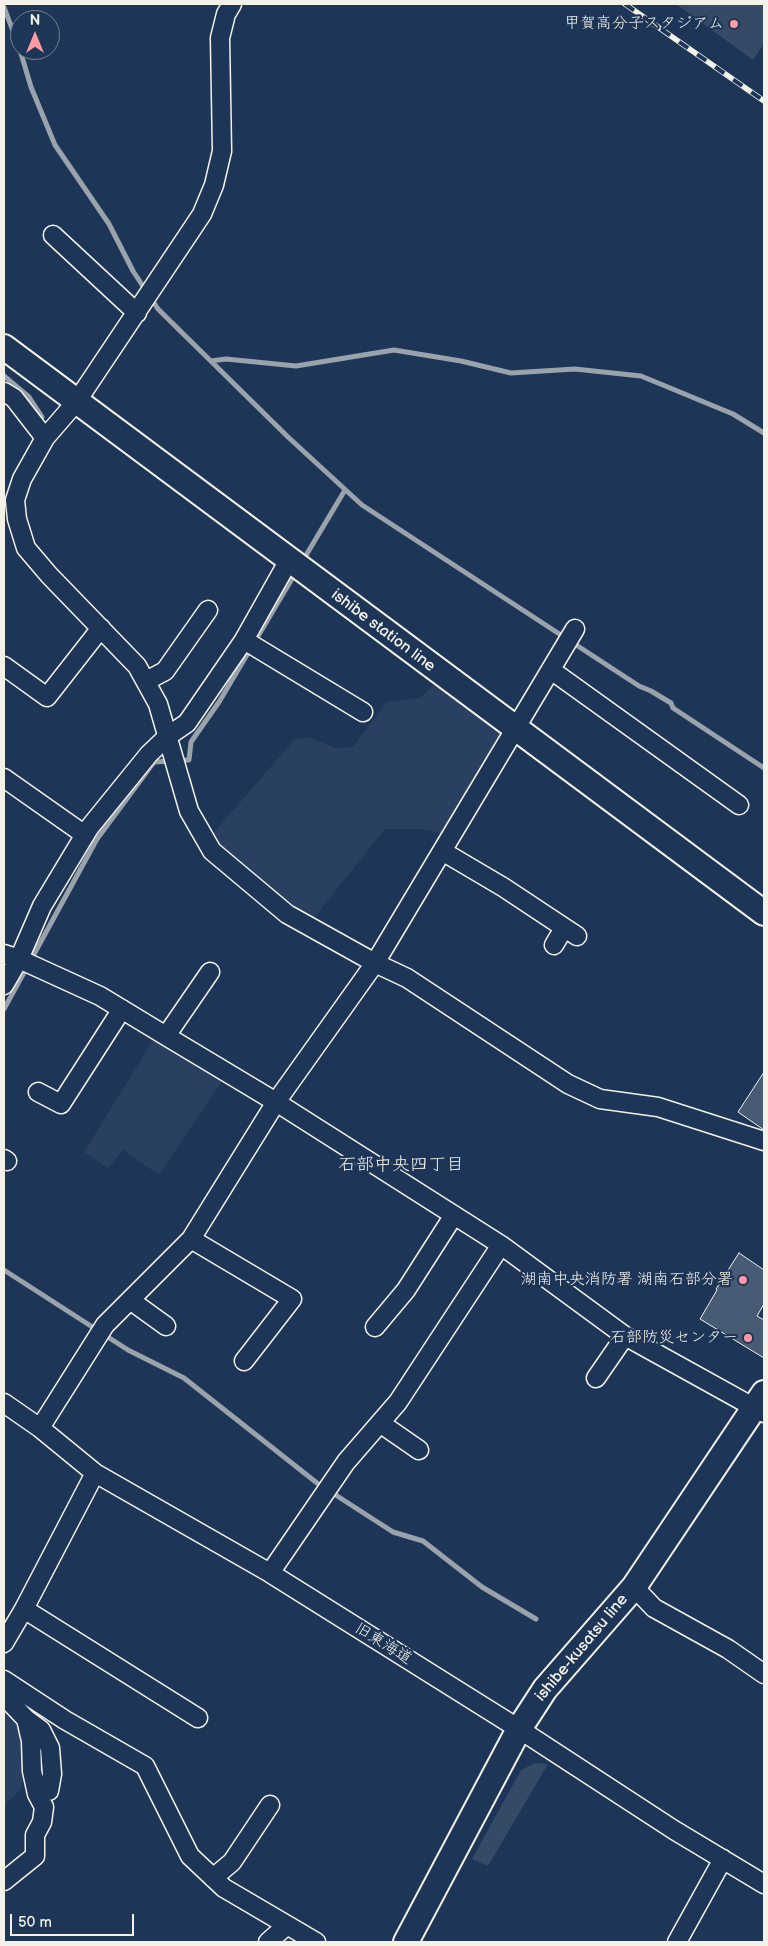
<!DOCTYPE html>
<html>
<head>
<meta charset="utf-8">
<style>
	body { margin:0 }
	#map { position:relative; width:768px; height:1946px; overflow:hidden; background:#1d3557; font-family:"Balsamiq Sans",sans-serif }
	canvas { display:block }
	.frame { position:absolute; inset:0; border:5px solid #f4f1e8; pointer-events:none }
	.north { position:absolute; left:10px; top:10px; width:50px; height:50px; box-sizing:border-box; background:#1d3557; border:1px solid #738091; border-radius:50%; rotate:0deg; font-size:14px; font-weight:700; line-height:20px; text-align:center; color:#f4f1e8 }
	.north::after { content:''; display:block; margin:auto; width:18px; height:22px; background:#ff9aa2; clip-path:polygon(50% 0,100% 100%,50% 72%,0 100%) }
	.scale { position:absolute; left:10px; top:1914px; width:124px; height:22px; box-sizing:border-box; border:2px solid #f4f1e8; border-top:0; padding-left:6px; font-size:15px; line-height:18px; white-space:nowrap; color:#f4f1e8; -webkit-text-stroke:4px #1d3557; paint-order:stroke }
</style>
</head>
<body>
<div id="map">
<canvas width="768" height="1946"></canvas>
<div class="frame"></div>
<div class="north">N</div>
<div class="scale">50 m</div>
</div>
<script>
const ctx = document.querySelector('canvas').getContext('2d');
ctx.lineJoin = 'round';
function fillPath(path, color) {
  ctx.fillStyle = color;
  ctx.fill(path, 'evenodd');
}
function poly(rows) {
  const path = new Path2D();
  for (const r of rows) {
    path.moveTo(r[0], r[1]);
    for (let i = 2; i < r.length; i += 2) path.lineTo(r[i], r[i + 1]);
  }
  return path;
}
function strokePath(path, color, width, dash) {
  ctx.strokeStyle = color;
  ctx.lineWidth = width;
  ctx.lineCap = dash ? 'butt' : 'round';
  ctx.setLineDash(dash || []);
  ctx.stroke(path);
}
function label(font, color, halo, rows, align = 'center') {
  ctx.font = font + ' "Balsamiq Sans","Klee One",sans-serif';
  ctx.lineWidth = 4.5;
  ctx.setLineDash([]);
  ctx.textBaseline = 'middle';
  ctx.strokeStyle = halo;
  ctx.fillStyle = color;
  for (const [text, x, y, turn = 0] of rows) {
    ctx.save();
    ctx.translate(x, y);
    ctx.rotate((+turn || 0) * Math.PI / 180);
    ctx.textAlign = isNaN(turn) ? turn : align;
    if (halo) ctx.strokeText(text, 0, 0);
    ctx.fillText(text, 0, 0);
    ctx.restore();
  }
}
fillPath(poly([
	[438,681,508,734,446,834,421,829,385,829,313,919,224,854,210,837,294,740,308,737,335,748,353,747,387,702,420,698],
	[155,1037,222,1081,159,1175,123,1150,108,1168,84,1152],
	[4,1700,11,1708,24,1737,22,1788,4,1806]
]), '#2a4060');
fillPath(poly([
	[676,4,764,4,764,44,753,60],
	[535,1763,548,1764,488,1866,472,1859,521,1770]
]), '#354a67');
strokePath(poly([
	[4,7,20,50],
	[20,50,31,87,55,145,109,224,133,271,158,309,288,437,362,505,639,686,651,691,671,703,673,708,764,768],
	[211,361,226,359,296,366,394,350,461,361,511,373,575,369,641,376,733,414,764,433],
	[4,376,29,397,42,417],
	[302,562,345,490],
	[4,1009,97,839,154,762,189,760,191,742,219,702,296,572],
	[4,1270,128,1350,184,1378,317,1483,393,1532,423,1541,482,1587,536,1619]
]), '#9aa2ab', 5);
const building = poly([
	[764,1072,764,1130,738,1112,764,1072],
	[739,1253,764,1270,764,1304,757,1316,764,1320,764,1358,700,1319,717,1290,716,1289,739,1253]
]);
fillPath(building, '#485b74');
strokePath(building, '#f4f1e8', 1);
const street = poly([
	[232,4,226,14,220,38,222,151,214,185,202,214,77,401,45,438,22,479,15,500,17,519,26,548,49,575,137,666,158,704,189,811,212,851,287,914,375,963,407,978,568,1084,600,1099,658,1107,764,1141],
	[53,235,137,313],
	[4,392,14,398,45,438],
	[244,640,363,712],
	[4,666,47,697,101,628],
	[551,670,739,805],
	[146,681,165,671,208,610],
	[4,778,85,835],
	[442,851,503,887,577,936],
	[554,945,564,928],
	[4,954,19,959,100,996,166,1036,276,1102,501,1245,625,1336,764,1413],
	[4,985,19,959,42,906,89,828,149,754,168,736,187,723,244,640,289,560],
	[166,1036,210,972],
	[38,1092,61,1104,122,1009],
	[4,1159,7,1161],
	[191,1239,292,1299,244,1361],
	[130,1300,166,1326],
	[375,1327,406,1290,454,1215],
	[596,1378,625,1336],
	[4,1403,40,1428,95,1473,270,1573,519,1729,674,1830,764,1884],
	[380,1423,419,1450],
	[40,1428,105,1325,191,1239,276,1102,375,963,575,629],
	[270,1573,346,1462,398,1402,501,1245],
	[634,1587,654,1608,728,1649,764,1674],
	[24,1609,198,1718],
	[4,1643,24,1609,95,1473],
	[4,1680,65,1720,145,1766,190,1856,224,1888,316,1942],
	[4,1696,26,1719,41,1730,50,1748,52,1774,49,1791],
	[213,1878,232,1862,270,1805],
	[4,1881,35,1856,35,1835,42,1822,44,1807,37,1794,32,1771,31,1741,26,1719],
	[268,1942,287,1925],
	[677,1942,723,1859]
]);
const secondary = poly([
	[4,347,764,913],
	[406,1942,519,1729,545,1689,634,1587,764,1393]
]);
strokePath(street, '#f4f1e8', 21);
strokePath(secondary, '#f4f1e8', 28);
strokePath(street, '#1d3557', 18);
strokePath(secondary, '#1d3557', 24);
const rail = poly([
	[625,4,764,101]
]);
strokePath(rail, '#f4f1e8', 5.5);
strokePath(rail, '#1d3557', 4, [11]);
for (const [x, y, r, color] of [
	[734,24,5,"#ff9aa2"],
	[743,1280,5,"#ff9aa2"],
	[748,1338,5,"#ff9aa2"]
]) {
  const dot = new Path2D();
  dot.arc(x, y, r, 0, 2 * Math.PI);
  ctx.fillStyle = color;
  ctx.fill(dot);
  strokePath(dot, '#1d3557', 2);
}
label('16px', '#f4f1e8', '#1d3557', [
	["甲賀高分子スタジアム",724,24],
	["湖南中央消防署 湖南石部分署",733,1280],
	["石部防災センター",738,1338]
], 'right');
label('16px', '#f4f1e8', '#1d3557', [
	["ishibe station line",383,631,37],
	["旧東海道",383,1644,32],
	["ishibe-kusatsu line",582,1648,-50]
]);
label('18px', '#f4f1e8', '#1d3557', [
	["石部中央四丁目",401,1165]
]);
</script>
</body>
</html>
